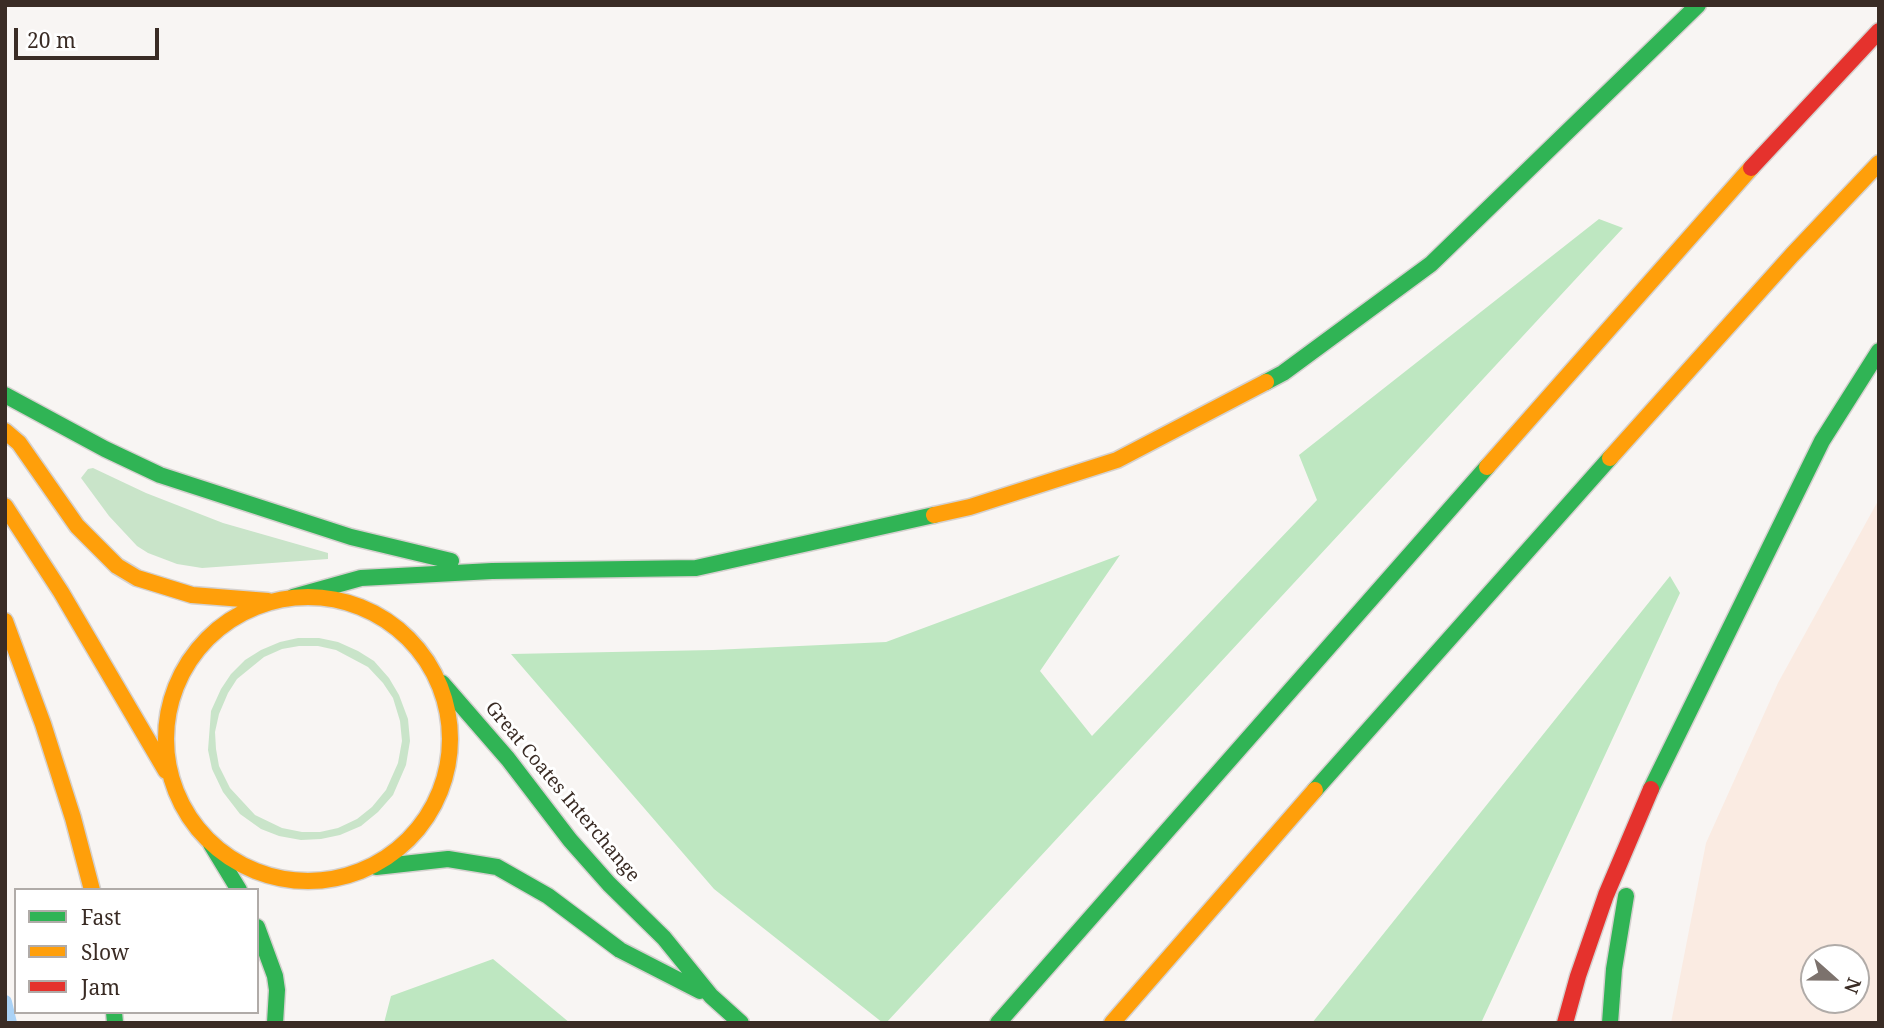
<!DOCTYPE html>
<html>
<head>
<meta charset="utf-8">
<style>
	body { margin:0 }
	#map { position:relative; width:1884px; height:1028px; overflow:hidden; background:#f8f5f3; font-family:"Noto Serif",serif }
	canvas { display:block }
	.frame { position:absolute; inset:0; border:7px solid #3a2c25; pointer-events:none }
	.legend { position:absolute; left:14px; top:888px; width:245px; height:126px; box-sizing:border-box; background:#fff; border:2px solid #b0aba8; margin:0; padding:9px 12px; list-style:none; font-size:21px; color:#3a2c25 }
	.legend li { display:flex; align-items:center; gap:14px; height:35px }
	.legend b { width:35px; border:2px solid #b0aba8 }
	.north { position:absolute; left:1800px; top:944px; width:70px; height:70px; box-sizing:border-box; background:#fff; border:2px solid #b0aba8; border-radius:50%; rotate:111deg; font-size:19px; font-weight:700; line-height:28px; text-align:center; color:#3a2c25 }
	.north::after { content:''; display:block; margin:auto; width:24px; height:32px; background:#7c726d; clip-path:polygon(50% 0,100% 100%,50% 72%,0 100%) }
	.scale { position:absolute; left:14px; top:28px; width:145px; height:32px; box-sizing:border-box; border:4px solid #3a2c25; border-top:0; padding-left:9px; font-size:21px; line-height:24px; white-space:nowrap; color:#3a2c25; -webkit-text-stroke:5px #fff; paint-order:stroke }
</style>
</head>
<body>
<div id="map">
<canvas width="1884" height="1028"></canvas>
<div class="frame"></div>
<ul class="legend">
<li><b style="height:9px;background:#30b455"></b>Fast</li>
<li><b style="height:9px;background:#ff9f0a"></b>Slow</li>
<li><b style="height:9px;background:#e5322d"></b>Jam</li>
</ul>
<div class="north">N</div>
<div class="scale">20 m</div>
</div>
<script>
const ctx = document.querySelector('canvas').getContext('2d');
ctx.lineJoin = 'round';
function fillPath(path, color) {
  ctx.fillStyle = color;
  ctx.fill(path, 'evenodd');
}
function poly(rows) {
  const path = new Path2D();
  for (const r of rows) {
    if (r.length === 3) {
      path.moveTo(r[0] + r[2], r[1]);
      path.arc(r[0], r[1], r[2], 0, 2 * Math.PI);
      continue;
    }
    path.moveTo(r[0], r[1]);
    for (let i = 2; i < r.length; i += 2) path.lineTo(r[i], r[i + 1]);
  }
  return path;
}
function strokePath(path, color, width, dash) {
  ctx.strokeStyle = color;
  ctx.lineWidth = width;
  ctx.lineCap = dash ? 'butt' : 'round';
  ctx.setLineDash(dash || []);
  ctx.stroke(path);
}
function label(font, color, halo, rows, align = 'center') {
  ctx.font = font + ' "Noto Serif",serif';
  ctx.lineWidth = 6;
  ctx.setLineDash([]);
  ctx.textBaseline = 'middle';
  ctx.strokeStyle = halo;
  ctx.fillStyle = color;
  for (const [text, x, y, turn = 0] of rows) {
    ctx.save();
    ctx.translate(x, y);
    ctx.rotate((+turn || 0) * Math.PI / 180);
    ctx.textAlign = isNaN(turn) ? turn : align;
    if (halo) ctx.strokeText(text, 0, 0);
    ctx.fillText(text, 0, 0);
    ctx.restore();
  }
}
fillPath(poly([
	[1879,499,1879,1023,1671,1023,1706,843,1778,683],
	[1814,958,1856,958,1856,1000,1814,1000]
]), '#faebe2');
fillPath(poly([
	[93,468,146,493,223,523,328,553,328,559,202,568,177,564,148,553,137,546,109,516,81,478,88,469],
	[298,638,319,638,338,642,358,651,374,661,389,678,399,695,408,719,410,741,406,765,393,795,378,812,361,826,340,835,321,839,301,840,279,836,261,829,240,814,223,792,212,769,208,750,211,711,221,689,231,674,245,660,261,650,280,642],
	[299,646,318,646,336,650,368,667,383,683,393,698,400,721,402,741,398,763,386,790,372,807,357,819,338,828,320,832,302,832,282,828,255,815,230,788,219,766,216,749,215,732,219,714,228,693,237,679,264,657,282,649]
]), '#c9e4c9');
fillPath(poly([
	[1599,219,1623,228,886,1023,883,1023,714,889,511,654,713,650,886,642,1120,555,1040,671,1092,736,1317,500,1299,455],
	[1670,576,1680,593,1481,1023,1312,1023],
	[493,959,570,1023,384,1023,391,996]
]), '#bee7c1');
strokePath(poly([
	[5,1002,10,1023]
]), '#aad2f6', 14);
const fast = poly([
	[1266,382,1283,373,1431,264,1698,5],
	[5,395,105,449,160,475,351,537,451,561],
	[293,597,361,578,492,571,696,568,934,515],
	[442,683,508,759,570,840,609,884,664,938,711,996,741,1023],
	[1651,789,1822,441,1879,351],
	[1315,790,1610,458],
	[211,844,239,890],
	[376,867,448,859,497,867,548,896,620,950,700,991],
	[257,927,275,976,277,990,275,1023],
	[114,1012,115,1023],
	[998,1023,1487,467],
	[1610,1023,1614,969,1626,896]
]);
const slow = poly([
	[5,431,19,443,77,526,117,566,137,578,192,595,268,601],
	[1610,458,1792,255,1879,163],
	[1487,467,1751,168],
	[5,506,61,592,166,771],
	[934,515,970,507,1117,460,1266,382],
	[308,739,142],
	[5,621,43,724,73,818,92,890],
	[1112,1023,1315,790]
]);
const jam = poly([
	[1751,168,1879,31],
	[1565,1023,1578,976,1606,895,1651,789]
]);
strokePath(fast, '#d5d1cf', 19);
strokePath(slow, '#d5d1cf', 19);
strokePath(jam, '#d5d1cf', 19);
strokePath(fast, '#30b455', 16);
strokePath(slow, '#ff9f0a', 16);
strokePath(jam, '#e5322d', 16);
label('19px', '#3a2c25', '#fff', [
	["Great Coates Interchange",562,792,50]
]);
</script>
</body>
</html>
